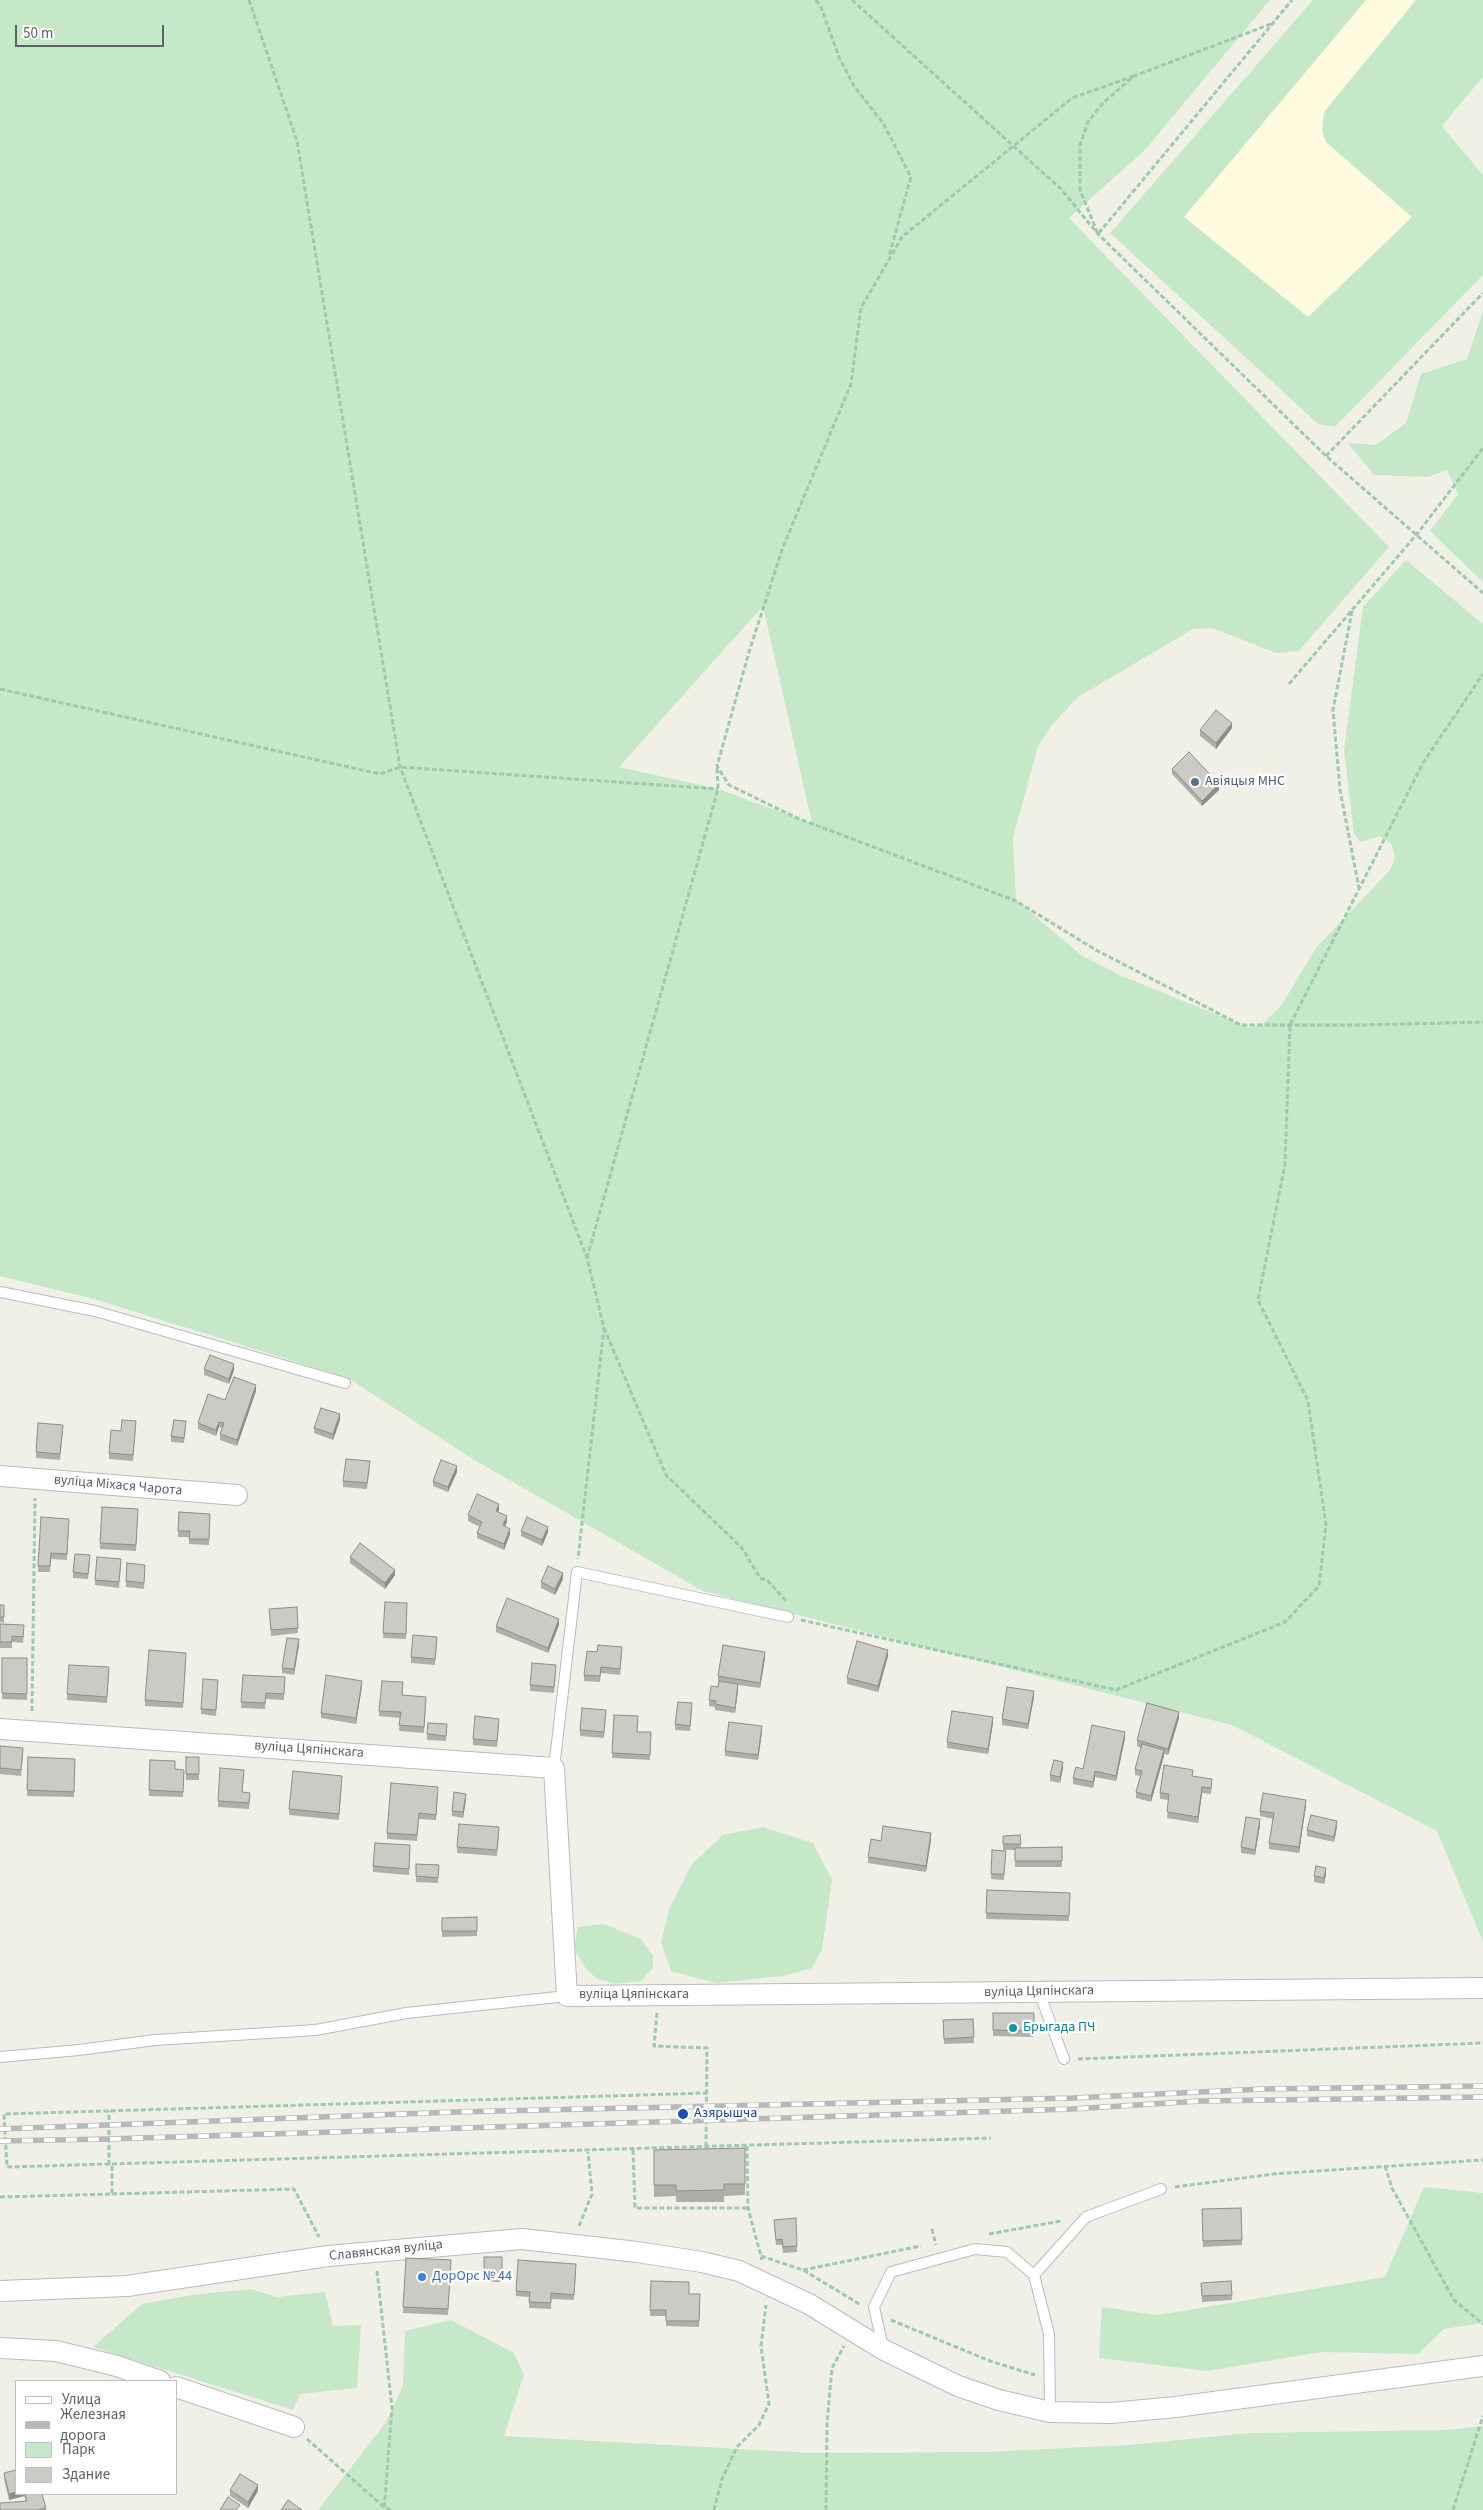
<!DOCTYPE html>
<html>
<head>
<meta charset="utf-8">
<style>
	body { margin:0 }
	#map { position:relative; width:1483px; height:2510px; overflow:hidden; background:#f1f0e7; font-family:"Source Sans 3",sans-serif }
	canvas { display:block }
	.legend { position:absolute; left:15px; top:2380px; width:162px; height:115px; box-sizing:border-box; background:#fff; border:1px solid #bfc0c3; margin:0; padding:6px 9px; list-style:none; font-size:15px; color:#5e6168 }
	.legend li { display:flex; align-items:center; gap:10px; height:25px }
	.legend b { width:25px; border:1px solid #bfc0c3 }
	.scale { position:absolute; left:15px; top:25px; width:149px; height:22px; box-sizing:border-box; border:2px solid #5e6168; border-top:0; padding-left:6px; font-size:15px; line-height:18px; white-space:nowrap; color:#5e6168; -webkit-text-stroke:4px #fff; paint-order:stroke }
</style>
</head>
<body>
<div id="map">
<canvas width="1483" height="2510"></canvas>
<ul class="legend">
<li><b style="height:6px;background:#fff"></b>Улица</li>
<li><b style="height:6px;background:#b7b8b9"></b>Железная дорога</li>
<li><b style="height:14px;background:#c4e8c8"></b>Парк</li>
<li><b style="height:14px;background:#cccac4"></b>Здание</li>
</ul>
<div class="scale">50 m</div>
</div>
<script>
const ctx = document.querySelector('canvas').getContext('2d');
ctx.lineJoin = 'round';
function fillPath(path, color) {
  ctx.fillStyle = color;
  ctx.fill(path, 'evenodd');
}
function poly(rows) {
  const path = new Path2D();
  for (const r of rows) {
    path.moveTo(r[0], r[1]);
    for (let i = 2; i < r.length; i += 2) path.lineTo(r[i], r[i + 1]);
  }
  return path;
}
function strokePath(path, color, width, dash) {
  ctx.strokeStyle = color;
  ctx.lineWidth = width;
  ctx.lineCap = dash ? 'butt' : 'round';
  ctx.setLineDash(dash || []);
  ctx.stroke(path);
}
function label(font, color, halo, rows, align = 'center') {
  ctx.font = font + ' "Source Sans 3",sans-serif';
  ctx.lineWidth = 4.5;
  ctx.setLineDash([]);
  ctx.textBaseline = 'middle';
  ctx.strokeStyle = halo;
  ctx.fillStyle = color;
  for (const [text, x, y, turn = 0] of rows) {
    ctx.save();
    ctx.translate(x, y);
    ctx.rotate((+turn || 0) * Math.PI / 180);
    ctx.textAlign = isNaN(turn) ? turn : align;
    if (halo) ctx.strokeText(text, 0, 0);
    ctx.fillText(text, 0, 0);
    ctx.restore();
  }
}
fillPath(poly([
	[1313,0,1483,0,1483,77,1442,126,1483,175,1483,275,1335,427,1318,424,1110,233]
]), '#fefbdf');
fillPath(poly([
	[0,0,1270,0,1145,150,1069,218,1389,547,1299,651,1276,653,1212,628,1193,629,1078,697,1052,725,1038,746,1013,838,1016,900,1081,955,1122,976,1249,1028,1261,1025,1281,1006,1316,948,1390,870,1395,858,1392,845,1380,836,1361,842,1354,834,1344,750,1363,607,1406,560,1483,624,1483,1942,1437,1831,1232,1725,703,1591,471,1458,348,1378,94,1299,0,1276],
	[763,606,812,823,811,823,718,789,619,767],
	[1313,0,1366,0,1184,217,1308,317,1412,217,1326,142,1322,130,1324,112,1416,0,1483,0,1483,77,1442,126,1483,175,1483,275,1335,427,1318,424,1110,233],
	[1483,311,1483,582,1430,531,1458,494,1447,470,1428,477,1374,475,1348,443,1376,445,1406,423,1421,374,1467,359],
	[763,1827,813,1843,832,1880,822,1949,812,1968,783,1976,716,1983,671,1971,661,1942,669,1909,692,1864,723,1835],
	[604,1924,641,1939,653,1956,653,1968,641,1981,616,1984,596,1978,587,1970,574,1949,578,1927],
	[1424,2187,1483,2193,1483,2323,1444,2329,1418,2354,1322,2352,1208,2371,1099,2358,1102,2307,1158,2315,1385,2277],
	[251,2289,277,2297,325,2292,333,2326,361,2325,357,2388,300,2394,293,2410,93,2347,142,2304,192,2295],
	[451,2320,514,2353,524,2375,504,2436,813,2453,984,2452,1129,2445,1248,2433,1446,2430,1483,2426,1483,2510,318,2510,386,2422,403,2386,405,2331]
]), '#c4e8c8');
const service = poly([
	[0,1292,95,1311,345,1383],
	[554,1768,577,1572,788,1617],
	[1039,1992,1064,2059],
	[0,2057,79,2050,155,2040,316,2030,406,2013,567,1996],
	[1034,2275,1086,2217,1161,2189],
	[883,2347,874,2307,891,2272,975,2249,1007,2252,1034,2275,1049,2334,1050,2412]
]);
const minor = poly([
	[0,1476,237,1495],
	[0,1729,554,1768,567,1996,1483,1988],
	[0,2291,127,2286,328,2256,522,2239,637,2252,702,2262,739,2271,809,2304,884,2350,958,2386,999,2400,1050,2412,1111,2413,1176,2407,1483,2366],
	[0,2348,56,2351,117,2366,160,2381],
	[176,2387,294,2427]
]);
strokePath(service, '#b9bbc1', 12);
strokePath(minor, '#b9bbc1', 22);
strokePath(poly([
	[249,0,297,141,400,767,587,1258,604,1328,578,1559],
	[816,0,821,7,839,57,854,86,883,123,911,177,889,256],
	[852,0,1061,189,1098,234,1326,456,1483,593],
	[1271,24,1134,76,1103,103,1088,122,1080,145,1080,190,1098,234,1292,0],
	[1134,76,1072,98,902,237,861,308,851,384,783,547,749,652,717,766,729,785,797,818,1016,901,1096,950,1241,1025,1364,1025,1483,1022],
	[1326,456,1483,293],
	[1352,611,1333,710,1340,790,1359,888],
	[1289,684,1417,534,1483,448],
	[0,689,380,774,400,767,718,789],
	[587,1258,718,789,717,767],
	[604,1328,666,1475,742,1548,760,1578,768,1581,787,1602],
	[801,1620,1116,1690,1285,1622,1319,1586,1326,1525,1308,1401,1258,1300,1285,1164,1290,1025,1423,763,1483,674],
	[32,1711,35,1498],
	[657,2013,654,2046,707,2048,706,2147],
	[1078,2059,1483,2043],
	[708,2093,4,2114,7,2167,991,2138],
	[747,2146,748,2208,762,2260],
	[633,2150,635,2208,748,2208],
	[109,2165,109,2111],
	[1385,2166,1392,2188,1454,2300,1483,2324],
	[1175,2187,1273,2174,1483,2160],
	[112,2194,294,2189,319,2237],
	[0,2197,112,2194,112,2164],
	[579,2226,592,2194,588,2152],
	[932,2229,936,2245],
	[989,2234,1061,2221],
	[761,2256,803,2270,861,2305],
	[803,2270,921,2246],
	[377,2271,392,2408,384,2510],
	[891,2320,990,2361,1035,2375],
	[307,2439,384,2507,391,2510],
	[714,2510,722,2479,737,2447,759,2425,769,2404,761,2346,766,2305],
	[826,2510,827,2423,832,2368,844,2346],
	[1453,2510,1483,2416]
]), '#9dc9af', 3, [5, 2.5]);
strokePath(service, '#fff', 10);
strokePath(minor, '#fff', 20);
const rail = poly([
	[0,2129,455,2112,1073,2098,1264,2089,1483,2086],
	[0,2141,109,2139,1072,2109,1201,2101,1483,2097]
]);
strokePath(rail, '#b7b8b9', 5.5);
strokePath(rail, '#fff', 4, [11]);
fillPath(poly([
	[1232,728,1216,749,1200,736,1200,730],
	[1172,769,1219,790,1202,806,1172,774],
	[204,1369,234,1370,229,1384,204,1375],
	[256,1391,237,1446,220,1440,220,1434,222,1428,219,1427,216,1436,198,1429,198,1423,225,1400],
	[340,1420,333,1440,314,1433,314,1428],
	[136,1427,133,1461,109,1459,109,1453,121,1431],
	[186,1427,184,1443,171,1442,171,1436],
	[63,1431,60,1460,36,1458,36,1452],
	[370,1467,367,1489,343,1487,343,1481],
	[457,1472,448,1492,433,1486,433,1481],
	[138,1509,136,1551,100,1549,100,1543],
	[499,1510,498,1512,507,1522,505,1526,510,1534,504,1550,477,1538,477,1533,480,1527,468,1521,468,1515],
	[179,1512,210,1514,209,1545,189,1544,189,1537,178,1537],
	[69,1519,67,1560,51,1559,50,1572,38,1572,38,1566],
	[521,1531,548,1532,542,1546,521,1536],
	[350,1557,395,1575,385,1589,350,1563],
	[90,1561,88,1579,73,1578,73,1572],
	[121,1565,119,1588,95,1585,95,1580],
	[145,1571,144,1589,126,1587,126,1581],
	[563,1579,555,1595,541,1588,541,1582],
	[385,1602,407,1609,406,1639,383,1638],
	[0,1605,4,1605,4,1623,0,1622],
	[269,1609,298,1628,298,1633,271,1636],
	[559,1625,548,1653,496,1632,496,1626],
	[0,1630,24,1631,23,1643,12,1642,12,1648,0,1648],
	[437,1643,435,1665,411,1663,411,1657],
	[299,1645,294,1675,282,1673,282,1668],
	[597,1652,622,1653,620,1675,601,1673,600,1682,584,1681,584,1675],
	[888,1656,878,1692,847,1684,847,1678],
	[2,1658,27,1658,27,1700,2,1699],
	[765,1658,760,1688,738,1685,738,1690,735,1713,715,1710,715,1707,709,1706,709,1700,718,1687,719,1682,718,1681,718,1676],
	[186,1659,183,1708,145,1706,145,1700],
	[109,1667,107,1703,67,1700,67,1694],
	[556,1671,554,1693,530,1691,530,1685],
	[243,1675,285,1677,284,1700,266,1699,265,1709,241,1708],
	[218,1686,216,1716,201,1714,201,1709],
	[362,1686,356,1724,321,1718,321,1713],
	[403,1688,403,1695,426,1703,424,1733,399,1731,400,1718,379,1716,379,1711],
	[1034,1697,1028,1729,1002,1725,1002,1719],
	[692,1709,690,1731,675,1730,675,1724],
	[614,1715,637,1732,651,1732,650,1760,612,1758],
	[606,1716,604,1738,580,1736,580,1730],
	[1179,1718,1168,1755,1164,1754,1164,1756,1151,1802,1136,1798,1136,1792,1140,1776,1135,1775,1135,1769,1141,1748,1137,1746,1137,1740],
	[993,1723,988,1754,947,1748,947,1742],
	[499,1724,497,1747,473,1745,473,1739],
	[447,1730,446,1741,427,1740,427,1734],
	[762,1732,758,1760,725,1756,725,1751],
	[1125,1738,1116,1781,1095,1777,1093,1788,1073,1784,1073,1778,1083,1769],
	[0,1746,23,1754,21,1776,0,1774],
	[28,1757,75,1759,74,1797,27,1796],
	[186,1757,199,1757,199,1780,186,1780],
	[1063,1768,1060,1783,1050,1781,1050,1775],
	[175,1769,184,1770,183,1797,149,1796,149,1790],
	[244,1775,242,1792,250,1798,249,1809,218,1807,218,1801],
	[1193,1776,1212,1785,1211,1794,1202,1793,1198,1823,1167,1818,1169,1800,1160,1799,1160,1793],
	[342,1781,339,1820,289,1815,289,1809],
	[438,1793,436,1820,419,1819,417,1841,387,1839,387,1833],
	[466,1800,463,1818,452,1816,452,1811],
	[1306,1805,1299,1853,1269,1849,1269,1843,1273,1819,1260,1816,1260,1811],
	[1260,1825,1255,1855,1241,1853,1241,1847],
	[1337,1827,1334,1842,1307,1836,1307,1830],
	[499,1833,497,1856,457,1853,457,1847],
	[1020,1835,1021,1848,1062,1847,1062,1867,1015,1867,1015,1850,1003,1850,1003,1836],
	[931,1839,926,1872,868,1863,868,1857,881,1841],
	[410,1845,409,1875,373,1872,373,1866],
	[992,1850,1006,1851,1004,1880,991,1879],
	[416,1864,439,1865,438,1883,416,1882],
	[1326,1874,1324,1884,1314,1882,1314,1876],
	[987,1890,1070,1893,1069,1921,986,1919],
	[477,1917,477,1936,442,1937,442,1918],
	[993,2013,1034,2013,1034,2037,993,2036],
	[973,2019,974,2043,944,2044,943,2020],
	[745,2148,745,2195,724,2196,724,2202,676,2202,676,2196,654,2197,654,2150],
	[1241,2208,1242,2245,1203,2247,1202,2209],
	[774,2226,797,2246,797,2252,783,2253,782,2245,776,2245],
	[484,2257,502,2257,502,2282,484,2282],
	[406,2258,451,2260,448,2315,403,2313],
	[576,2270,574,2300,551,2299,551,2309,529,2308,529,2297,516,2296,516,2291],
	[651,2281,689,2294,700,2294,699,2327,666,2326,666,2316,650,2316],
	[1231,2281,1232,2300,1202,2302,1201,2283],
	[4,2473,16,2494,42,2494,46,2510,0,2510,26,2501,24,2496,9,2500,4,2479],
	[230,2490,258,2491,248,2508,230,2496]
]), '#afaea9');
fillPath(poly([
	[1232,723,1232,728,1216,749,1216,743],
	[1219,784,1219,790,1202,806,1202,801],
	[234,1364,234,1370,229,1384,229,1379],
	[256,1385,256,1391,237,1446,237,1440],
	[340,1414,340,1420,333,1440,333,1434],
	[219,1422,219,1427,216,1436,216,1430],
	[457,1466,457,1472,448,1492,448,1487],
	[499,1504,499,1510,496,1517,496,1511],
	[507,1516,507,1522,503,1531,503,1525],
	[548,1527,548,1532,542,1546,542,1540],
	[510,1529,510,1534,504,1550,504,1544],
	[395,1570,395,1575,385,1589,385,1583],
	[563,1573,563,1579,555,1595,555,1589],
	[559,1619,559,1625,548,1653,548,1648],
	[299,1639,299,1645,294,1675,294,1669],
	[888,1650,888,1656,878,1692,878,1686],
	[765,1652,765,1658,760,1688,760,1683],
	[362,1681,362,1686,356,1724,356,1718],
	[738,1684,738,1690,735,1713,735,1708],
	[1034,1691,1034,1697,1028,1729,1028,1724],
	[1179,1712,1179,1718,1168,1755,1168,1749],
	[993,1717,993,1723,988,1754,988,1749],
	[762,1726,762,1732,758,1760,758,1755],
	[1125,1732,1125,1738,1116,1781,1116,1776],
	[1164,1750,1164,1756,1151,1802,1151,1796],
	[1063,1762,1063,1768,1060,1783,1060,1777],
	[1095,1771,1095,1777,1093,1788,1093,1782],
	[1202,1787,1202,1793,1198,1823,1198,1817],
	[466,1794,466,1800,463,1818,463,1812],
	[1306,1800,1306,1805,1299,1853,1299,1847],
	[1260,1819,1260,1825,1255,1855,1255,1850],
	[1337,1821,1337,1827,1334,1842,1334,1837],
	[931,1833,931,1839,926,1872,926,1866],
	[1326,1868,1326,1874,1324,1884,1324,1878],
	[258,2485,258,2491,248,2508,248,2502],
	[16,2492,16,2494,24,2494,24,2496,9,2500,9,2494]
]), '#8f8d89');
const building = poly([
	[1216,710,1232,723,1216,743,1200,730,1216,710],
	[1189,752,1219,784,1202,801,1172,769,1189,752],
	[210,1355,234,1364,229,1379,204,1369,210,1355],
	[234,1377,256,1385,237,1440,220,1434,224,1423,219,1422,216,1430,198,1423,208,1394,225,1400,234,1377],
	[321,1408,340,1414,333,1434,314,1428,321,1408],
	[122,1420,136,1421,133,1455,109,1453,111,1430,121,1431,122,1420],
	[174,1420,186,1421,184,1438,171,1436,174,1420],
	[38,1423,63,1425,60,1454,36,1452,38,1423],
	[346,1459,370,1461,367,1483,343,1481,346,1459],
	[441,1460,457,1466,448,1487,433,1481,441,1460],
	[477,1494,499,1504,496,1511,507,1516,503,1525,510,1529,504,1544,477,1533,482,1522,468,1515,477,1494],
	[102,1507,138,1509,136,1545,100,1543,102,1507],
	[179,1512,210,1514,209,1539,189,1539,190,1531,178,1531,179,1512],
	[41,1517,69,1519,67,1554,51,1553,50,1566,38,1566,41,1517],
	[527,1517,548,1527,542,1540,521,1531,527,1517],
	[360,1543,395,1570,385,1583,350,1557,360,1543],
	[75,1554,90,1555,88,1574,73,1572,75,1554],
	[97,1557,121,1559,119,1582,95,1580,97,1557],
	[127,1563,145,1565,144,1583,126,1581,127,1563],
	[548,1566,563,1573,555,1589,541,1582,548,1566],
	[507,1598,559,1619,548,1648,496,1626,507,1598],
	[385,1602,407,1603,406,1634,383,1633,385,1602],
	[0,1605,4,1605,4,1617,0,1617,0,1605],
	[297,1607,298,1628,271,1630,269,1609,297,1607],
	[0,1624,24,1625,23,1637,12,1636,12,1642,0,1642,0,1624],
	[413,1635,437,1637,435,1659,411,1657,413,1635],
	[287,1638,299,1639,294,1669,282,1668,287,1638],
	[857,1641,888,1650,878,1686,847,1678,857,1641],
	[598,1645,622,1647,620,1669,601,1667,600,1676,584,1675,587,1651,597,1652,598,1645],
	[723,1645,765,1652,760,1683,718,1676,723,1645],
	[149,1650,186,1653,183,1703,145,1700,149,1650],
	[2,1658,27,1658,27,1694,2,1693,2,1658],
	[532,1663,556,1665,554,1687,530,1685,532,1663],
	[69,1665,109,1667,107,1697,67,1694,69,1665],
	[243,1675,285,1677,284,1694,266,1693,265,1703,241,1702,243,1675],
	[326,1675,362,1681,356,1718,321,1713,326,1675],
	[203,1679,218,1680,216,1710,201,1709,203,1679],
	[382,1681,403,1682,402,1695,426,1697,424,1727,399,1725,401,1712,379,1711,382,1681],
	[719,1681,738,1684,735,1708,715,1704,716,1701,709,1700,711,1686,718,1687,719,1681],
	[1007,1687,1034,1691,1028,1724,1002,1719,1007,1687],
	[678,1702,692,1703,690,1726,675,1724,678,1702],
	[1147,1703,1179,1712,1168,1749,1137,1740,1147,1703],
	[582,1708,606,1710,604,1732,580,1730,582,1708],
	[952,1711,993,1717,988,1749,947,1742,952,1711],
	[614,1715,638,1716,637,1732,651,1732,650,1755,612,1753,614,1715],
	[475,1716,499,1719,497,1741,473,1739,475,1716],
	[729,1722,762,1726,758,1755,725,1751,729,1722],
	[428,1723,447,1724,446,1736,427,1734,428,1723],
	[1092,1725,1125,1732,1116,1776,1095,1771,1093,1782,1073,1778,1076,1767,1083,1769,1092,1725],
	[1142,1744,1164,1750,1151,1796,1136,1792,1142,1771,1135,1769,1142,1744],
	[0,1746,23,1748,21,1770,0,1768,0,1746],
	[28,1757,75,1759,74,1792,27,1790,28,1757],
	[186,1757,199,1757,199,1774,186,1774,186,1757],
	[150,1760,175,1761,175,1769,184,1770,183,1792,149,1790,150,1760],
	[1054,1760,1063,1762,1060,1777,1050,1775,1054,1760],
	[1164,1765,1193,1770,1192,1776,1212,1779,1211,1788,1202,1787,1198,1817,1167,1812,1169,1794,1160,1793,1164,1765],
	[220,1768,244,1770,242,1792,250,1793,249,1803,218,1801,220,1768],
	[293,1771,342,1776,339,1814,289,1809,293,1771],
	[391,1783,438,1787,436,1815,419,1813,417,1835,387,1833,391,1783],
	[454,1792,466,1794,463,1812,452,1811,454,1792],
	[1263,1793,1306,1800,1299,1847,1269,1843,1274,1813,1260,1811,1263,1793],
	[1311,1815,1337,1821,1334,1837,1307,1830,1311,1815],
	[1246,1817,1260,1819,1255,1850,1241,1847,1246,1817],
	[459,1824,499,1827,497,1850,457,1847,459,1824],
	[883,1826,931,1833,926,1866,868,1857,871,1839,881,1841,883,1826],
	[1020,1835,1021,1844,1003,1844,1003,1836,1020,1835],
	[375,1843,410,1845,409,1869,373,1866,375,1843],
	[1062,1847,1062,1861,1015,1861,1015,1848,1062,1847],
	[992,1850,1006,1851,1004,1874,991,1874,992,1850],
	[416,1864,439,1865,438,1878,416,1876,416,1864],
	[1316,1866,1326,1868,1324,1878,1314,1876,1316,1866],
	[987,1890,1070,1893,1069,1916,986,1913,987,1890],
	[477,1917,477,1931,442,1931,442,1918,477,1917],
	[993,2013,1034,2013,1034,2031,993,2030,993,2013],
	[973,2019,974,2037,944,2039,943,2020,973,2019],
	[745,2148,745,2184,724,2184,724,2190,676,2191,676,2185,654,2185,654,2150,745,2148],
	[1241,2208,1242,2240,1203,2241,1202,2209,1241,2208],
	[796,2218,797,2246,783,2247,782,2239,776,2240,774,2220,796,2218],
	[484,2257,502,2257,502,2277,484,2276,484,2257],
	[406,2258,451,2260,448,2309,403,2307,406,2258],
	[518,2260,576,2264,574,2295,551,2293,551,2303,529,2302,530,2292,516,2291,518,2260],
	[651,2281,689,2282,689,2294,700,2294,699,2321,666,2321,666,2310,650,2310,651,2281],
	[1231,2281,1232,2295,1202,2296,1201,2283,1231,2281],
	[16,2470,16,2492,9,2494,4,2473,16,2470],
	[240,2474,258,2485,248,2502,230,2490,240,2474],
	[25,2494,42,2494,46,2508,37,2510,0,2510,0,2503,27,2501,25,2494],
	[228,2497,240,2505,236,2510,220,2510,228,2497],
	[288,2500,302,2510,281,2510,288,2500]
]);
fillPath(building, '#cccac4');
strokePath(building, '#8f8d89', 1);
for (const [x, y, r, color] of [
	[1195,782,5,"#5c6f8a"],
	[1013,2028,5,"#0f9aa8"],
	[683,2114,6,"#1a4fb4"],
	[422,2277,5,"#3f7fe0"]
]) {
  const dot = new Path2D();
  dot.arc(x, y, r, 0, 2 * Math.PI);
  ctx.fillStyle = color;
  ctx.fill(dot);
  strokePath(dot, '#fff', 2);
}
label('14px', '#4e5e75', '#fff', [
	["Авіяцыя МНС",1205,782]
], 'left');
label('14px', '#5e6168', '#fff', [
	["вуліца Міхася Чарота",118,1486,5],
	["вуліца Цяпінскага",309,1750,4],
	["вуліца Цяпінскага",1039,1992,-1],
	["вуліца Цяпінскага",634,1995],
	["Славянская вуліца",386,2251,-6]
]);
label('14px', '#0d838f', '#fff', [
	["Брыгада ПЧ",1023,2028]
], 'left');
label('14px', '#164399', '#fff', [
	["Азярышча",694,2114]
], 'left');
label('14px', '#366cbe', '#fff', [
	["ДорОрс № 44",432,2277]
], 'left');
</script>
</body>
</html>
